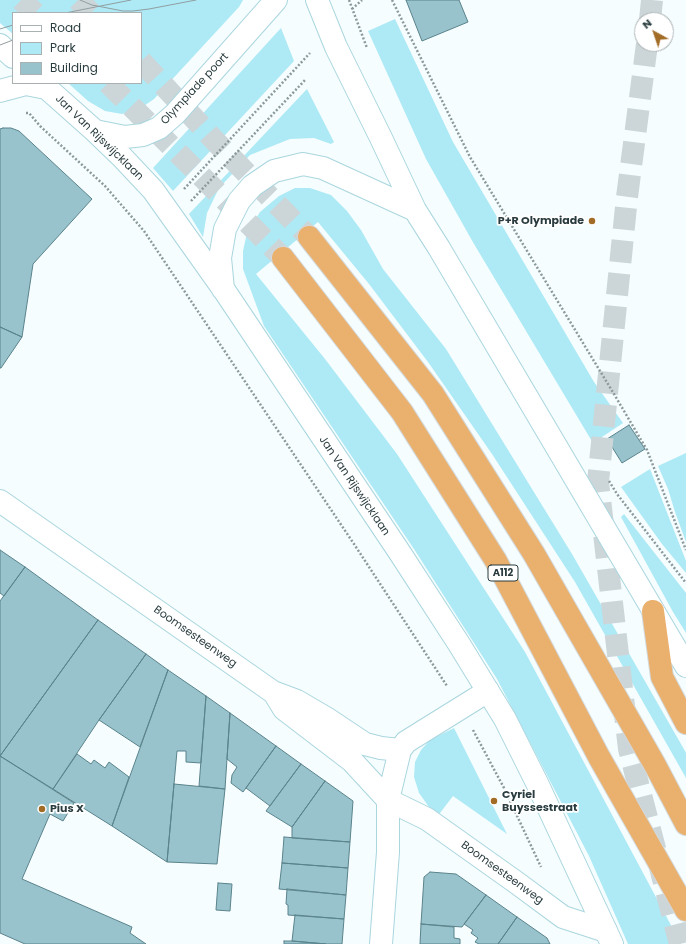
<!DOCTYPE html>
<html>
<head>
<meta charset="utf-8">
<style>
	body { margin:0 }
	#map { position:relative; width:686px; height:944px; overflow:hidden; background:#f5fdff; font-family:Poppins,sans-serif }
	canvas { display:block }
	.legend { position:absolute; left:12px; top:12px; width:130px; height:72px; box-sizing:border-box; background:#fff; border:1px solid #aab1b2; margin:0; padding:5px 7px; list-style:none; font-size:12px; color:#2a3c3f }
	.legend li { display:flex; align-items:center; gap:8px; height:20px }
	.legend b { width:20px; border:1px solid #aab1b2 }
	.north { position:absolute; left:634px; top:12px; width:40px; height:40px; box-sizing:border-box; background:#fff; border:1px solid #aab1b2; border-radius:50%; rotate:320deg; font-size:11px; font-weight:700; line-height:16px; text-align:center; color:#2a3c3f }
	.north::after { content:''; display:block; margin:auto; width:14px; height:18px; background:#a26c26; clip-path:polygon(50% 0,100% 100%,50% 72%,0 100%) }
</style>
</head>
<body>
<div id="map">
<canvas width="686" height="944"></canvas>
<ul class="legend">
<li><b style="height:5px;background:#fff"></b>Road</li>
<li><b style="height:11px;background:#adeaf6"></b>Park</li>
<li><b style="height:11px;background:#98c3cc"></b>Building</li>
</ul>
<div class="north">N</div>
</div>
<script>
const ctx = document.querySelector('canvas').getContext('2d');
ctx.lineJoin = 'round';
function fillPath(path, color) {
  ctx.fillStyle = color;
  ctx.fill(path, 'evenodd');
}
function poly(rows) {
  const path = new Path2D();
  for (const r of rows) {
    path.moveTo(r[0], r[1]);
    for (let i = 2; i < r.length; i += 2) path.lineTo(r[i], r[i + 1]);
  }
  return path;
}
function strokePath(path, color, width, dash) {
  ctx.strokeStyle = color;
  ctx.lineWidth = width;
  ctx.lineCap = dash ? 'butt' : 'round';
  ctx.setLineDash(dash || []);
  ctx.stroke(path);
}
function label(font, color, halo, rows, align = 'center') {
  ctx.font = font + ' Poppins,sans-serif';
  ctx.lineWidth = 3.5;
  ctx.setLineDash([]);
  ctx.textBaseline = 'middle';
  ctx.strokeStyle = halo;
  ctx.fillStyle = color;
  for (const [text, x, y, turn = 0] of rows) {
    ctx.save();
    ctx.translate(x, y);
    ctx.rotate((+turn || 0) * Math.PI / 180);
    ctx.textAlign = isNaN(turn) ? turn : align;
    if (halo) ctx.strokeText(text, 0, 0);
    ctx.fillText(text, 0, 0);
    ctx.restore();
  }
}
fillPath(poly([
	[0,0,243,0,239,7,154,99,141,108,122,114,105,111,88,101,68,83,141,83,141,13,13,13,13,34,0,23],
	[395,19,453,142,594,382,623,423,593,443,474,244,426,159,368,31],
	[281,28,294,61,173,191,153,168],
	[307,89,334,142,331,144,314,138,290,139,250,155,219,188,207,213,203,237,189,214],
	[295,188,310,188,331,195,347,211,361,230,383,269,446,349,572,554,685,751,686,753,686,778,575,582,492,454,428,362,369,284,318,222,256,274,325,359,397,454,525,652,681,944,628,944,589,856,497,679,414,549,264,326,243,269,243,251,247,233,260,212,279,196],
	[686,453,686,542,675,512,668,489,658,466],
	[650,469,686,561,686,573,662,544,621,487],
	[624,514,686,593,686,633,673,612,621,517],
	[454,728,507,834,453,796,440,813,437,813,429,807,419,793,414,777,415,762,421,750,430,740]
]), '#adeaf6');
const building = poly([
	[406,0,459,0,468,22,422,41,406,0],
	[3,128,11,128,19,131,92,199,33,264,22,337,0,327,0,129,3,128],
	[0,327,22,337,1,368,0,368,0,327],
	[629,425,645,449,622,463,607,439,629,425],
	[0,550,25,567,4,596,0,593,0,550],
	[25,567,98,620,0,756,0,601,25,567],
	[98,620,146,654,99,720,53,789,0,756,98,620],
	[146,654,168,670,140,747,99,720,146,654],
	[168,670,206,696,201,763,186,762,186,751,177,751,167,862,112,826,168,670],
	[206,696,230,713,225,789,199,786,206,696],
	[230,713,276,746,243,792,231,783,232,775,237,767,227,759,230,713],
	[276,746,301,764,270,806,246,788,276,746],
	[77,754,91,764,94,760,105,768,109,762,129,777,112,826,53,789,77,754],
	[0,756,74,803,63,821,50,814,22,879,132,927,130,933,146,944,25,944,0,933,0,756],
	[301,764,325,781,292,827,266,811,301,764],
	[325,781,353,801,350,842,292,838,292,827,325,781],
	[174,784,225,789,217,864,167,862,174,784],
	[284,837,350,842,348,868,282,863,284,837],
	[282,863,348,868,346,895,279,889,282,863],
	[430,872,456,874,486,895,462,927,421,924,424,877,430,872],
	[218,883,232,884,230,911,216,910,218,883],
	[287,889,346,895,344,919,288,915,288,905,286,904,287,889],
	[486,895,517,917,498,944,479,944,475,942,478,938,471,933,473,930,464,924,486,895],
	[295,915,344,919,342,944,326,944,292,941,295,915],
	[517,917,547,938,550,944,498,944,517,917],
	[421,924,454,927,454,938,460,939,460,944,420,944,421,924],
	[284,941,292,941,326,944,284,944,284,941]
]);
fillPath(building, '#98c3cc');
strokePath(building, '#5a838c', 1);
strokePath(poly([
	[21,0,35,13],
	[78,0,91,13],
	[650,20,652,0],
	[647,44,627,197,598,482,629,749,680,944],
	[141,61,216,142,309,237],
	[108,83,283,258]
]), '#ccd6d9', 22, [22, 11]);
const street = poly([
	[0,501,273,692,297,701,326,718,365,744,381,748,400,750],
	[276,696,284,709,352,761,388,800,427,819,517,883,563,917,606,931],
	[381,944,388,852,388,800,400,750,406,742,488,691]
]);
const secondary = poly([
	[317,0,336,47,381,138,415,210,439,248,686,666],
	[0,45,13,57],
	[41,83,95,131,121,156,153,190,224,290,400,553,459,644,505,719,537,783,612,944],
	[0,91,26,84,46,88],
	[95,131,125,137,143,135,159,128,175,114,276,0],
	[223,289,220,258,225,229,239,201,252,186,274,171,303,164,323,168,415,210]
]);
const highway = poly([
	[309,237,433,394,534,554,655,765,686,824],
	[283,258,402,412,496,561,599,757,686,910],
	[653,611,662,677,686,723]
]);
strokePath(street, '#aad6de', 24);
strokePath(secondary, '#aad6de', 24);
strokePath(highway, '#d4d8d9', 24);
strokePath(poly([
	[349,0,367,48],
	[392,0,470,157,614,394,647,450,686,550],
	[352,9,362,0],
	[26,113,29,113,40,126,105,186,144,231,354,544,447,686],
	[184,189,310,53],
	[191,201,306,79],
	[609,481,617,494,686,583],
	[473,730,504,788,541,867]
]), '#8c999b', 2.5, [2, 2]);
strokePath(street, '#fff', 22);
strokePath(secondary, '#fff', 22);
strokePath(highway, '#eab06e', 22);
strokePath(poly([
	[80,0,92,5,123,11,133,11,149,9,196,0],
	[65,13,131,0],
	[0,29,13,25],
	[0,45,13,40]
]), '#929ea1', 1);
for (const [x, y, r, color] of [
	[592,221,4,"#a26c26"],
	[494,801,4,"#a26c26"],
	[42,809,4,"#a26c26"]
]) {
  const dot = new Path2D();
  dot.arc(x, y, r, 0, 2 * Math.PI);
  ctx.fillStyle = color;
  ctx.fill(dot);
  strokePath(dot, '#fff', 1.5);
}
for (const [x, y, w] of [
	[503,573,30]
]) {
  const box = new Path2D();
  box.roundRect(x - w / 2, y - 8, w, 16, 3);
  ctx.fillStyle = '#fff';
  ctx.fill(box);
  strokePath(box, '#2a3c3f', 1);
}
label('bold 10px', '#2a3c3f', null, [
	["A112",503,573]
]);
label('11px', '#2a3c3f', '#fff', [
	["Olympiade poort",195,89,-47],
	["Jan Van Rijswijcklaan",99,138,44],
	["Jan Van Rijswijcklaan",354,486,56],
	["Boomsesteenweg",195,637,35],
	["Boomsesteenweg",502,873,36]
]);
label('bold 11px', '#2a3c3f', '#fff', [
	["P+R Olympiade",584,221,"right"],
	["Cyriel",502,795],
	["Buyssestraat",502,808],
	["Pius X",50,809]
], 'left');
</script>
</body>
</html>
